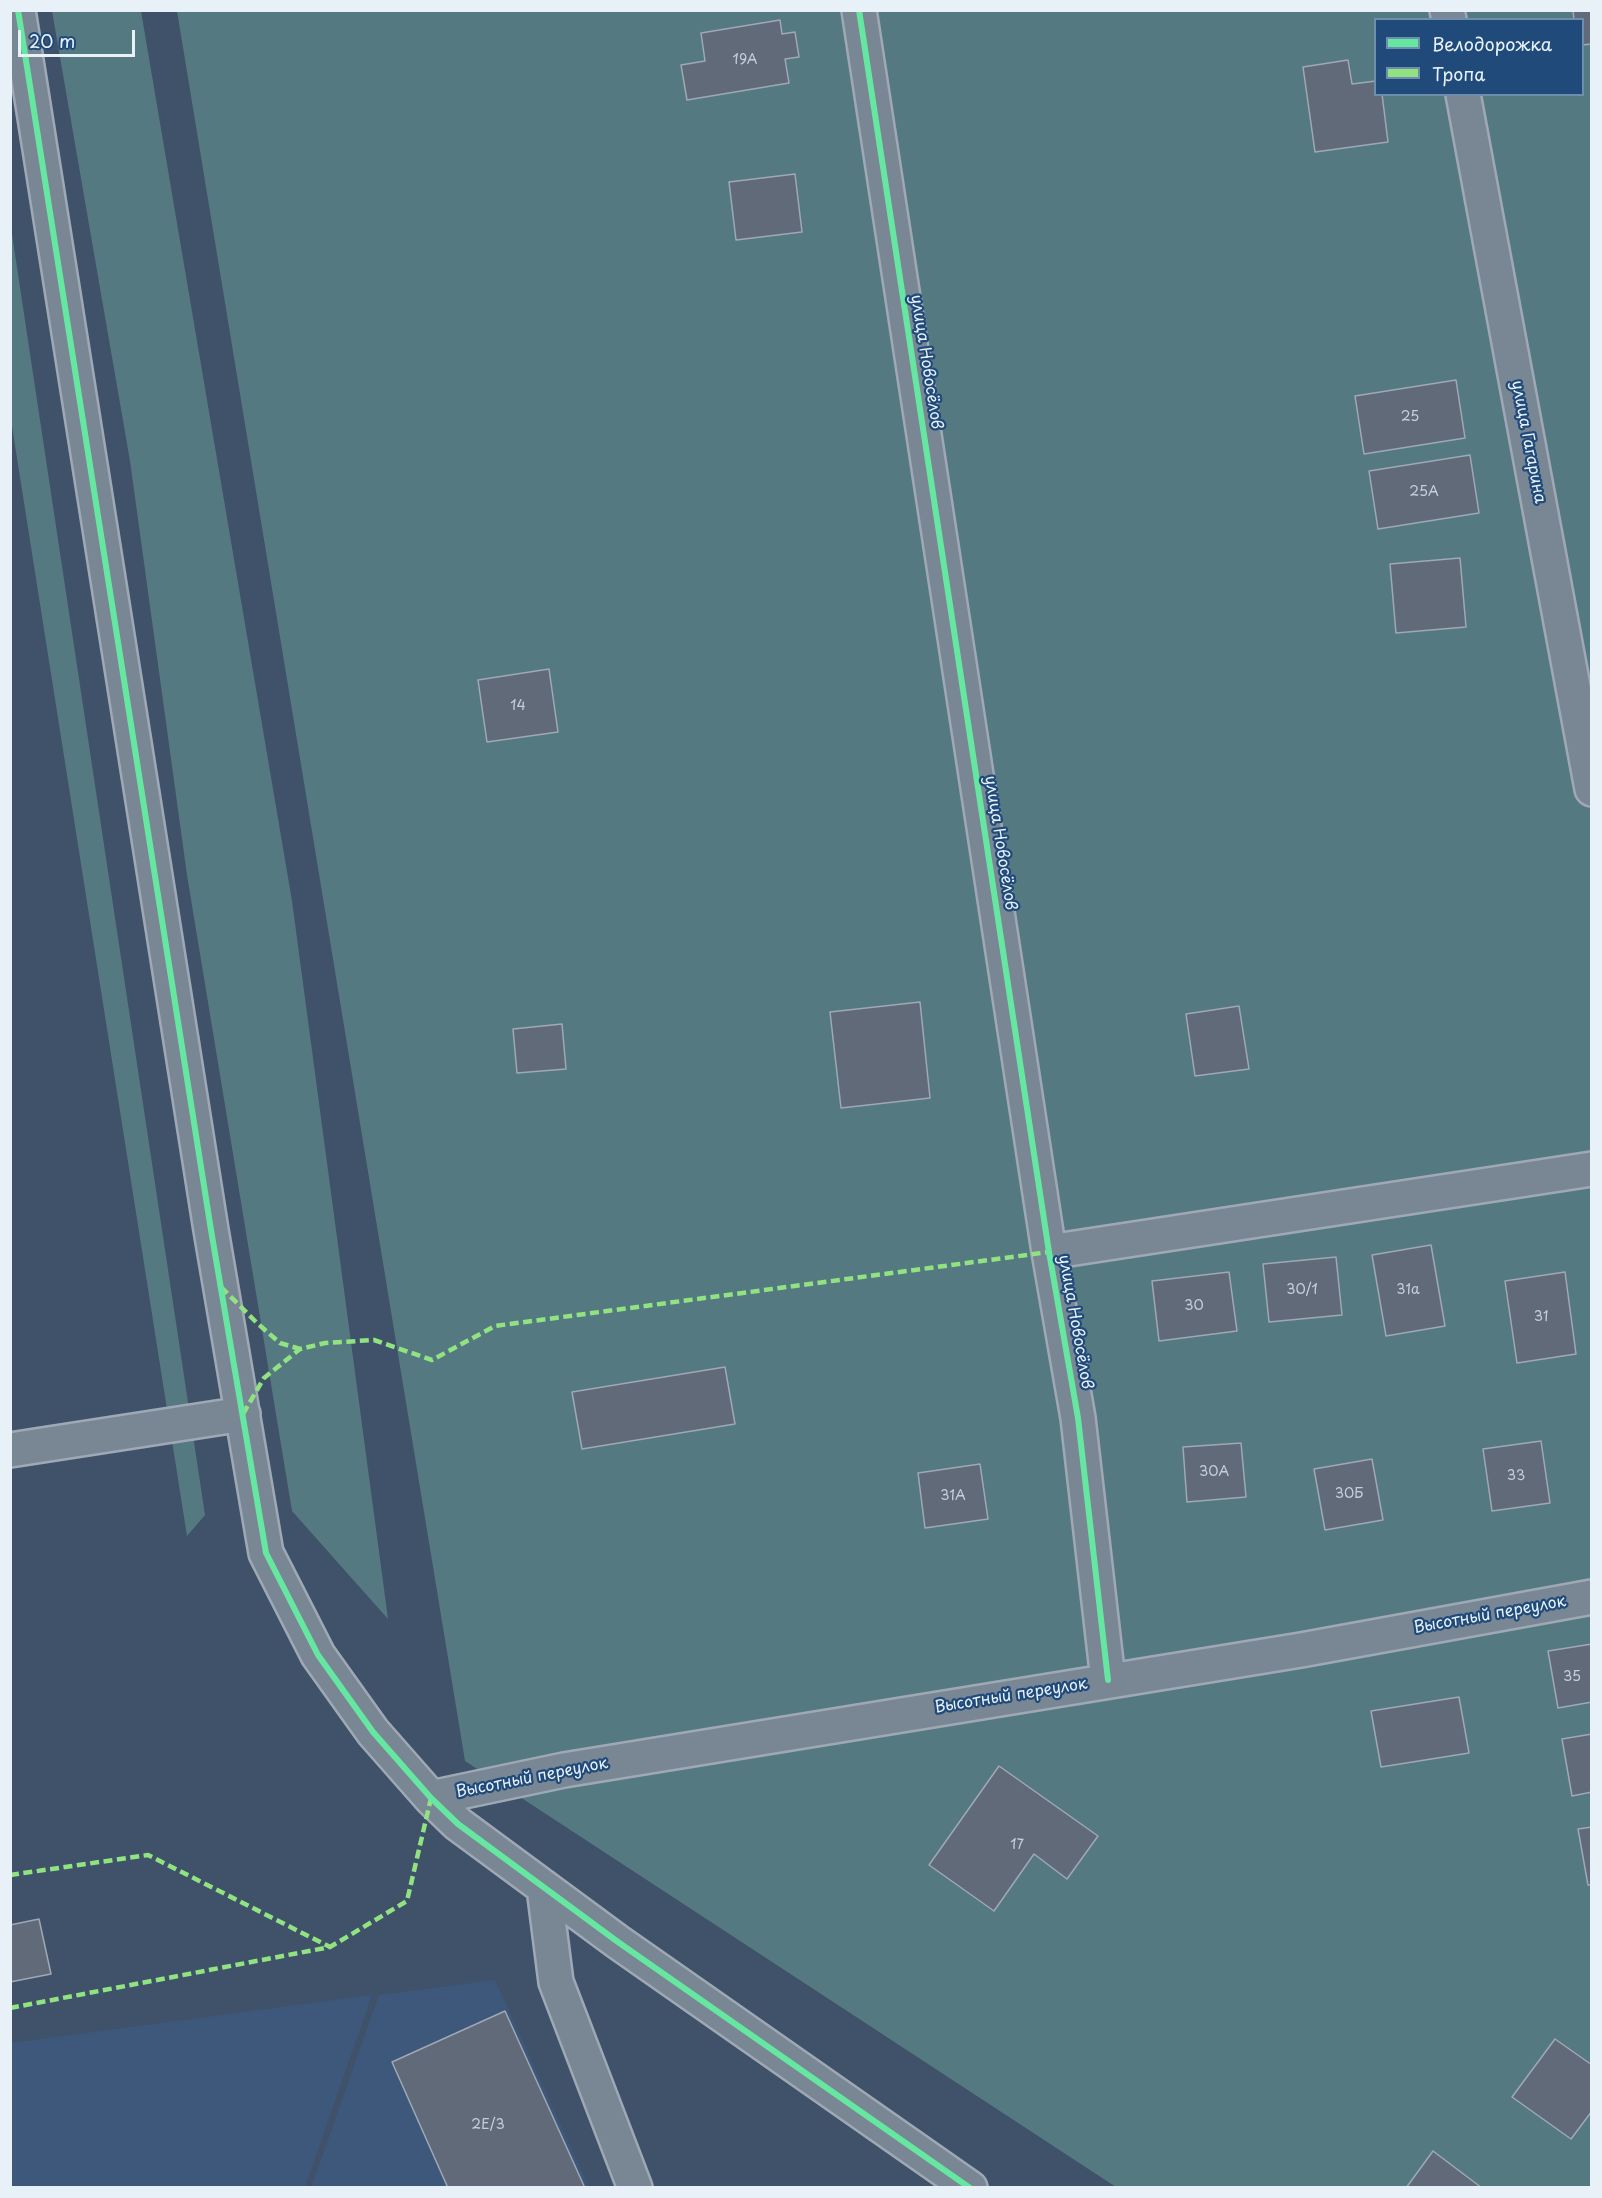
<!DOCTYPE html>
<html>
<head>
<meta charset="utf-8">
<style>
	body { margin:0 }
	#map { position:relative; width:1602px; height:2198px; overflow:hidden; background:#3f526a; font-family:"Playpen Sans",sans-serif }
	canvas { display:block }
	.frame { position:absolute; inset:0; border:12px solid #e8f1f8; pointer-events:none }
	.legend { position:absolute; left:1374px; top:18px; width:210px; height:78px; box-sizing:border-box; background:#1f4a7a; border:2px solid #6f8dac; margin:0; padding:8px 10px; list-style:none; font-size:18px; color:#e8f1f8 }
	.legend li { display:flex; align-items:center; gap:12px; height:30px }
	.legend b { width:30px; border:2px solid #6f8dac }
	.scale { position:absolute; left:18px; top:30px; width:117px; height:27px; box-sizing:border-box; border:3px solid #e8f1f8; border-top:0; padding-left:8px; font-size:18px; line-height:21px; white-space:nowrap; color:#e8f1f8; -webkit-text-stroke:4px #1f4a7a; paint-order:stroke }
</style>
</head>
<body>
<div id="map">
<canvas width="1602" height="2198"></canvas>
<div class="frame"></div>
<ul class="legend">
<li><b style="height:8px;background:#66e7a1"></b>Велодорожка</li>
<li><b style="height:8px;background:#91e382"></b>Тропа</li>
</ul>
<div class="scale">20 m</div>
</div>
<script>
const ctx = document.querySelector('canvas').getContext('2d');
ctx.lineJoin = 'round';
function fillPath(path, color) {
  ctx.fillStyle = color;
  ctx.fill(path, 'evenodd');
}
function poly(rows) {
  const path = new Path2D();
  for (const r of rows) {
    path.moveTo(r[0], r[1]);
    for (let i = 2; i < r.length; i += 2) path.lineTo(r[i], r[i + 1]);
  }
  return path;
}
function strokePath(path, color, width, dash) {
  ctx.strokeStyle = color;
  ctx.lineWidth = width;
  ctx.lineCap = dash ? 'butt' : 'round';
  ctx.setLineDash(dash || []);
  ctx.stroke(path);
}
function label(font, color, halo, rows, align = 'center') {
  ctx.font = font + ' "Playpen Sans",sans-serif';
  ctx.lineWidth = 4.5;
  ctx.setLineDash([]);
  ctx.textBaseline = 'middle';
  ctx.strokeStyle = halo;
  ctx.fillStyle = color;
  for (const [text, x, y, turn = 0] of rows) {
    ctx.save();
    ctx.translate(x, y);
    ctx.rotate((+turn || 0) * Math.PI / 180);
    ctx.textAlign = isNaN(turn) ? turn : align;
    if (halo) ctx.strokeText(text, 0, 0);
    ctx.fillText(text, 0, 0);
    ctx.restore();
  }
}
fillPath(poly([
	[495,1980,589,2187,311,2188,379,1995],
	[372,1995,305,2187,11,2187,11,2043]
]), '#3d587b');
fillPath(poly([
	[52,11,141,11,292,901,388,1619,292,1511,187,875,130,461],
	[177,11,1591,11,1591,2187,1116,2187,465,1761],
	[1376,20,1582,20,1582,94,1376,94],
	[10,221,205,1515,187,1536,11,420]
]), '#557981');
const building = poly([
	[1573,10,1592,10,1592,44,1582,45,1582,20,1574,20,1573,10],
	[780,20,782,34,795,32,799,57,785,59,789,83,687,100,681,65,705,61,701,33,780,20],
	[1348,60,1352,84,1376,81,1376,94,1382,94,1388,142,1315,152,1303,67,1348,60],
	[795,174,802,232,736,240,729,182,795,174],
	[1456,380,1465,438,1364,454,1355,396,1456,380],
	[1470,455,1479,513,1378,529,1369,471,1470,455],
	[1460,558,1466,627,1396,633,1390,564,1460,558],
	[549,669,558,732,487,742,478,680,549,669],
	[920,1002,930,1098,841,1108,830,1012,920,1002],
	[1239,1006,1249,1069,1195,1076,1186,1014,1239,1006],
	[562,1024,566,1069,517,1073,513,1029,562,1024],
	[1431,1245,1445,1326,1386,1336,1372,1255,1431,1245],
	[1336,1257,1342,1315,1269,1322,1263,1264,1336,1257],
	[1229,1272,1237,1331,1159,1341,1152,1281,1229,1272],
	[1565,1272,1576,1354,1517,1363,1505,1281,1565,1272],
	[725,1367,735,1424,582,1449,572,1392,725,1367],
	[1541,1441,1550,1503,1492,1511,1483,1449,1541,1441],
	[1241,1443,1246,1497,1187,1502,1183,1447,1241,1443],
	[1372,1459,1383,1520,1325,1530,1314,1469,1372,1459],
	[980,1464,988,1519,925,1528,918,1473,980,1464],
	[1592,1644,1592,1702,1558,1708,1548,1651,1592,1644],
	[1459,1697,1469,1753,1381,1767,1371,1711,1459,1697],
	[1592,1734,1592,1792,1572,1796,1562,1739,1592,1734],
	[999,1766,1098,1836,1067,1879,1034,1854,994,1911,929,1865,999,1766],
	[1592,1827,1592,1885,1588,1885,1578,1829,1592,1827],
	[39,1919,51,1974,10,1982,10,1925,39,1919],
	[505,2011,585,2188,448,2188,392,2062,505,2011],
	[1555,2039,1592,2065,1592,2111,1571,2139,1512,2097,1555,2039],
	[1433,2151,1482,2188,1406,2188,1433,2151]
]);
fillPath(building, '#606a79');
strokePath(building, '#9fa9b5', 1.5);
const minor = poly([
	[18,10,211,1230,266,1553,318,1655,373,1732,431,1798,458,1824,618,1942,970,2188],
	[859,10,1049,1252,1078,1418,1108,1680],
	[1447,10,1449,20],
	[1463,94,1592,789],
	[1049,1252,1592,1169],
	[10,1450,243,1414],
	[431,1798,564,1770,1301,1650,1592,1597],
	[544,1888,556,1982,635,2188]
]);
strokePath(minor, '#9fa9b5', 38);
strokePath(minor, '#798694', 33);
strokePath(poly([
	[221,1287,257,1323,280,1343,300,1349],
	[243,1414,264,1378,300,1349,325,1343,374,1340,432,1360,495,1326,1049,1252],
	[10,1875,148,1855,330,1947],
	[10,2008,330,1947,407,1901,431,1798]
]), '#91e382', 4.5, [9, 4.5]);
strokePath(poly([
	[18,10,211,1230,266,1553,318,1655,373,1732,431,1798,458,1824,618,1942,970,2188],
	[859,10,1049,1252,1078,1418,1108,1680]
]), '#66e7a1', 6);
label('14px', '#c6cfd8', null, [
	["19А",745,60],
	["25",1410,417],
	["25А",1424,492],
	["14",518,706],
	["30/1",1302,1290],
	["31а",1408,1290],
	["30",1194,1306],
	["31",1541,1317],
	["30А",1214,1472],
	["33",1516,1476],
	["30Б",1349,1494],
	["31А",953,1496],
	["35",1572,1677],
	["17",1017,1845],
	["2Е/3",488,2125]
]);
label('16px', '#e8f1f8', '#1f4a7a', [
	["улица Новосёлов",926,362,81],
	["улица Гагарина",1528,442,79],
	["улица Новосёлов",1000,843,81],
	["улица Новосёлов",1075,1322,80],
	["Высотный переулок",1490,1615,-10],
	["Высотный переулок",1011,1696,-9],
	["Высотный переулок",532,1778,-11]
]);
</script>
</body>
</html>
